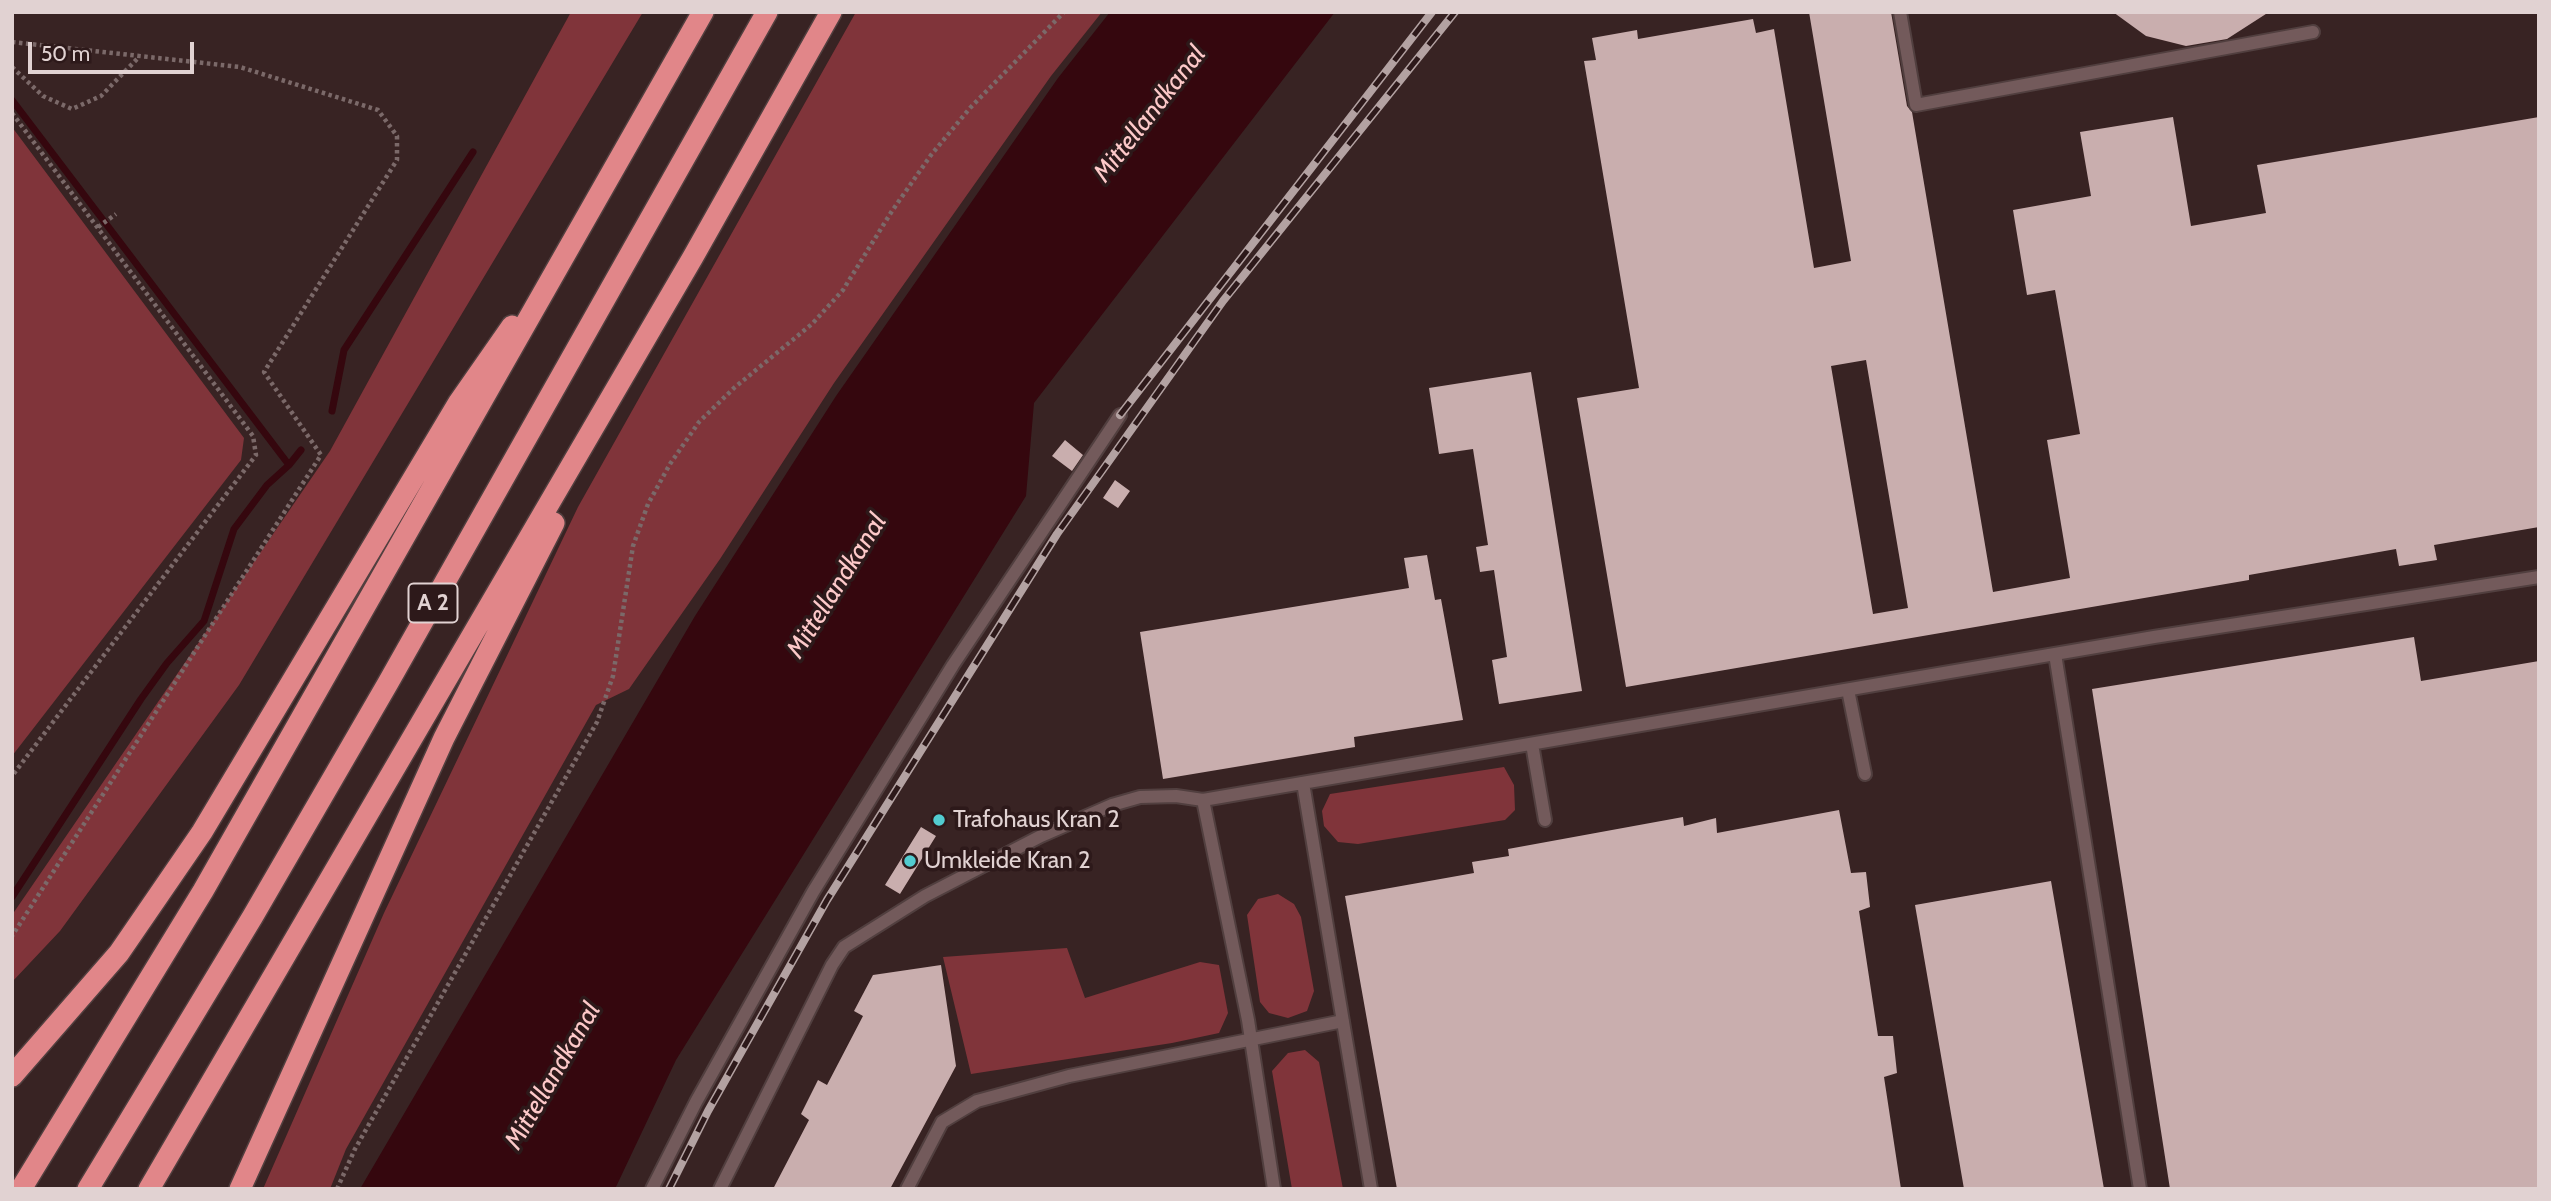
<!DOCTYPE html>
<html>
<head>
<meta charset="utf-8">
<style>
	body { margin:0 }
	#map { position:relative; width:2551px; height:1201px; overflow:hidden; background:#382323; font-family:Cabin,sans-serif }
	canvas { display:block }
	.frame { position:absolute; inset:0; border:14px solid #e1d2d2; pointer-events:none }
	.scale { position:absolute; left:28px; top:42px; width:166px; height:32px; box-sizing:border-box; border:4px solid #e1d2d2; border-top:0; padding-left:9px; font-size:21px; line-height:24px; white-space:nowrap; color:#e1d2d2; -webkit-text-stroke:5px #2d191a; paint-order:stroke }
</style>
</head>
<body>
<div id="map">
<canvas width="2551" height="1201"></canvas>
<div class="frame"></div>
<div class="scale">50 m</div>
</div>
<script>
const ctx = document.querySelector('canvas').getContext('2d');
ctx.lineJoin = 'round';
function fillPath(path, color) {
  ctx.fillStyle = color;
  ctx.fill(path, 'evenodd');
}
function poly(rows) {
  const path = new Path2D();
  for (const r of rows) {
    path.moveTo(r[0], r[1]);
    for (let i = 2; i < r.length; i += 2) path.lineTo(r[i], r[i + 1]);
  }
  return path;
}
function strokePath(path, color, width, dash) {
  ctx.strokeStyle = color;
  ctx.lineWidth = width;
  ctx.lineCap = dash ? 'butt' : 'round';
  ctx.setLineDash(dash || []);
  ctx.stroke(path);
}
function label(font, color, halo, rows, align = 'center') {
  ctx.font = font + ' Cabin,sans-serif';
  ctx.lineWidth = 7;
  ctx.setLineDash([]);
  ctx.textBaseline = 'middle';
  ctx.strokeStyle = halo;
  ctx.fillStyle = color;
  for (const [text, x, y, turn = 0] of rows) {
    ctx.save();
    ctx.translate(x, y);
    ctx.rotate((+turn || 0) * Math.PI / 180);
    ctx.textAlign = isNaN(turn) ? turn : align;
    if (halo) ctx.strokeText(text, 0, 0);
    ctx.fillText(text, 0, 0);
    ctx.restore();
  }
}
fillPath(poly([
	[571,12,643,12,239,685,60,931,12,982,12,915,330,451],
	[856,12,1102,12,1051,76,834,383,720,559,629,689,596,705,346,1149,330,1189,263,1189,384,913,578,507],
	[12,127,244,438,241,460,12,756],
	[1504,767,1514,785,1515,810,1505,820,1358,844,1338,842,1324,826,1322,811,1330,794],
	[1278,894,1294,904,1301,917,1314,991,1307,1011,1288,1018,1269,1013,1260,1002,1247,915,1258,899],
	[1067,948,1085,998,1200,962,1219,965,1228,1013,1219,1033,1172,1043,971,1074,943,957],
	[1305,1050,1319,1062,1343,1189,1292,1189,1272,1071,1288,1053]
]), '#80343a');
fillPath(poly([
	[1110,12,1335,12,1034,403,1026,496,676,1060,615,1189,360,1189,695,616,836,396,1058,78]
]), '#35070e');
strokePath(poly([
	[12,100,289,465,267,485,234,529,204,621,167,663,141,699,12,897],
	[332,411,344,350,473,152],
	[289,465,301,450]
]), '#35070e', 7);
fillPath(poly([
	[1809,12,1891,12,1907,106,1912,112,1993,592,2070,578,2047,440,2080,434,2055,290,2027,295,2013,210,2091,196,2080,132,2173,117,2191,226,2266,213,2257,165,2539,117,2539,527,2434,545,2437,560,2399,566,2396,549,2249,575,2249,580,1626,687,1577,398,1639,388,1584,61,1596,60,1592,38,1637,30,1638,39,1753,19,1756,33,1774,29,1814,268,1851,261],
	[1866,360,1908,608,1873,614,1831,366],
	[2113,12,2269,12,2227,39,2186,46,2146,36],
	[1531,372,1582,691,1499,704,1492,660,1507,657,1494,570,1480,572,1476,547,1488,545,1473,449,1439,454,1429,388],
	[1065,440,1083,455,1072,471,1052,456],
	[1115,480,1130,491,1118,508,1103,498],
	[1427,555,1435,600,1441,599,1463,720,1354,737,1355,747,1163,779,1140,632,1409,588,1404,558],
	[2414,637,2421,681,2539,661,2539,1189,2170,1189,2092,689],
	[1839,810,1851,873,1866,872,1870,907,1859,911,1878,1036,1893,1036,1897,1073,1884,1077,1901,1189,1397,1189,1345,896,1474,873,1472,862,1509,856,1508,849,1683,817,1684,826,1716,818,1717,833],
	[921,827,936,836,900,894,885,885],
	[2051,881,2104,1189,1964,1189,1915,905],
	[941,965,956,1066,890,1189,773,1189,809,1120,801,1114,818,1080,827,1085,863,1016,854,1011,873,975]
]), '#c9aeae');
const lane = poly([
	[1900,12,1916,105,2313,32],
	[2055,654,2140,1189],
	[1848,690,1865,774],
	[1532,744,1545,820],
	[1303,783,1371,1189],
	[652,1189,696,1102,813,892,953,665,1120,415],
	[720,1189,832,965,844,947,925,896,1041,836,1112,805,1140,797,1176,796,1203,800],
	[907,1189,942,1122,977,1101,1069,1076,1343,1021],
	[1274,1189,1248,1020,1203,800,2154,637,2539,577]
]);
const highway = poly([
	[12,1076,119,953,202,832,459,402,512,326],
	[21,1189,203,891,703,12],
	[88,1189,253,916,388,683,767,12],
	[149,1189,693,257,831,12],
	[240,1189,444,738,554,523]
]);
strokePath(lane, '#513f3f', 16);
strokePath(highway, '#513f3f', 24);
strokePath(poly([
	[12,42,240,67,378,110,397,136,397,160,264,372,321,455,12,936],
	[12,67,43,96,72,109,101,96,139,57],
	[12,113,253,436,256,455,12,776],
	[98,227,116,214],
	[337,1189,355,1149,597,722,613,676,633,546,648,504,670,464,699,422,734,388,812,324,843,290,892,211,931,155,970,108,1064,12]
]), '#7b6969', 4.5, [3.5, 3.5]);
strokePath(lane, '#735a5b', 12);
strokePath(highway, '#e18689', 21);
const rail = poly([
	[1120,415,1432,12],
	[669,1189,708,1111,827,900,1057,534,1223,301,1455,12]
]);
strokePath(rail, '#b3a2a2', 8);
strokePath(rail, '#2d191a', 5, [16]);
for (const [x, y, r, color] of [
	[939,820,7,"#52ccd0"],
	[910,861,7,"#52ccd0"]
]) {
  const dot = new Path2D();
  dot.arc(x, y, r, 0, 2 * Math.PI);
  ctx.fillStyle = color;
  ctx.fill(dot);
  strokePath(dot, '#2d191a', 2.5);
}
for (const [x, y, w] of [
	[433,603,49]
]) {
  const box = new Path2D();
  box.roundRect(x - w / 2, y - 19.5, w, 39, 5);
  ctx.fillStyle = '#2d191a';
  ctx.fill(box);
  strokePath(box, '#e1d2d2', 2);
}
label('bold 23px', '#e1d2d2', null, [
	["A 2",433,603]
]);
label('24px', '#e1d2d2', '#2d191a', [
	["Trafohaus Kran 2",953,820],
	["Umkleide Kran 2",924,861]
], 'left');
label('italic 26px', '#fdc9c9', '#2d191a', [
	["Mittellandkanal",1150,114,-52],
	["Mittellandkanal",837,586,-58],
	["Mittellandkanal",553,1076,-60]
]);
</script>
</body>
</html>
